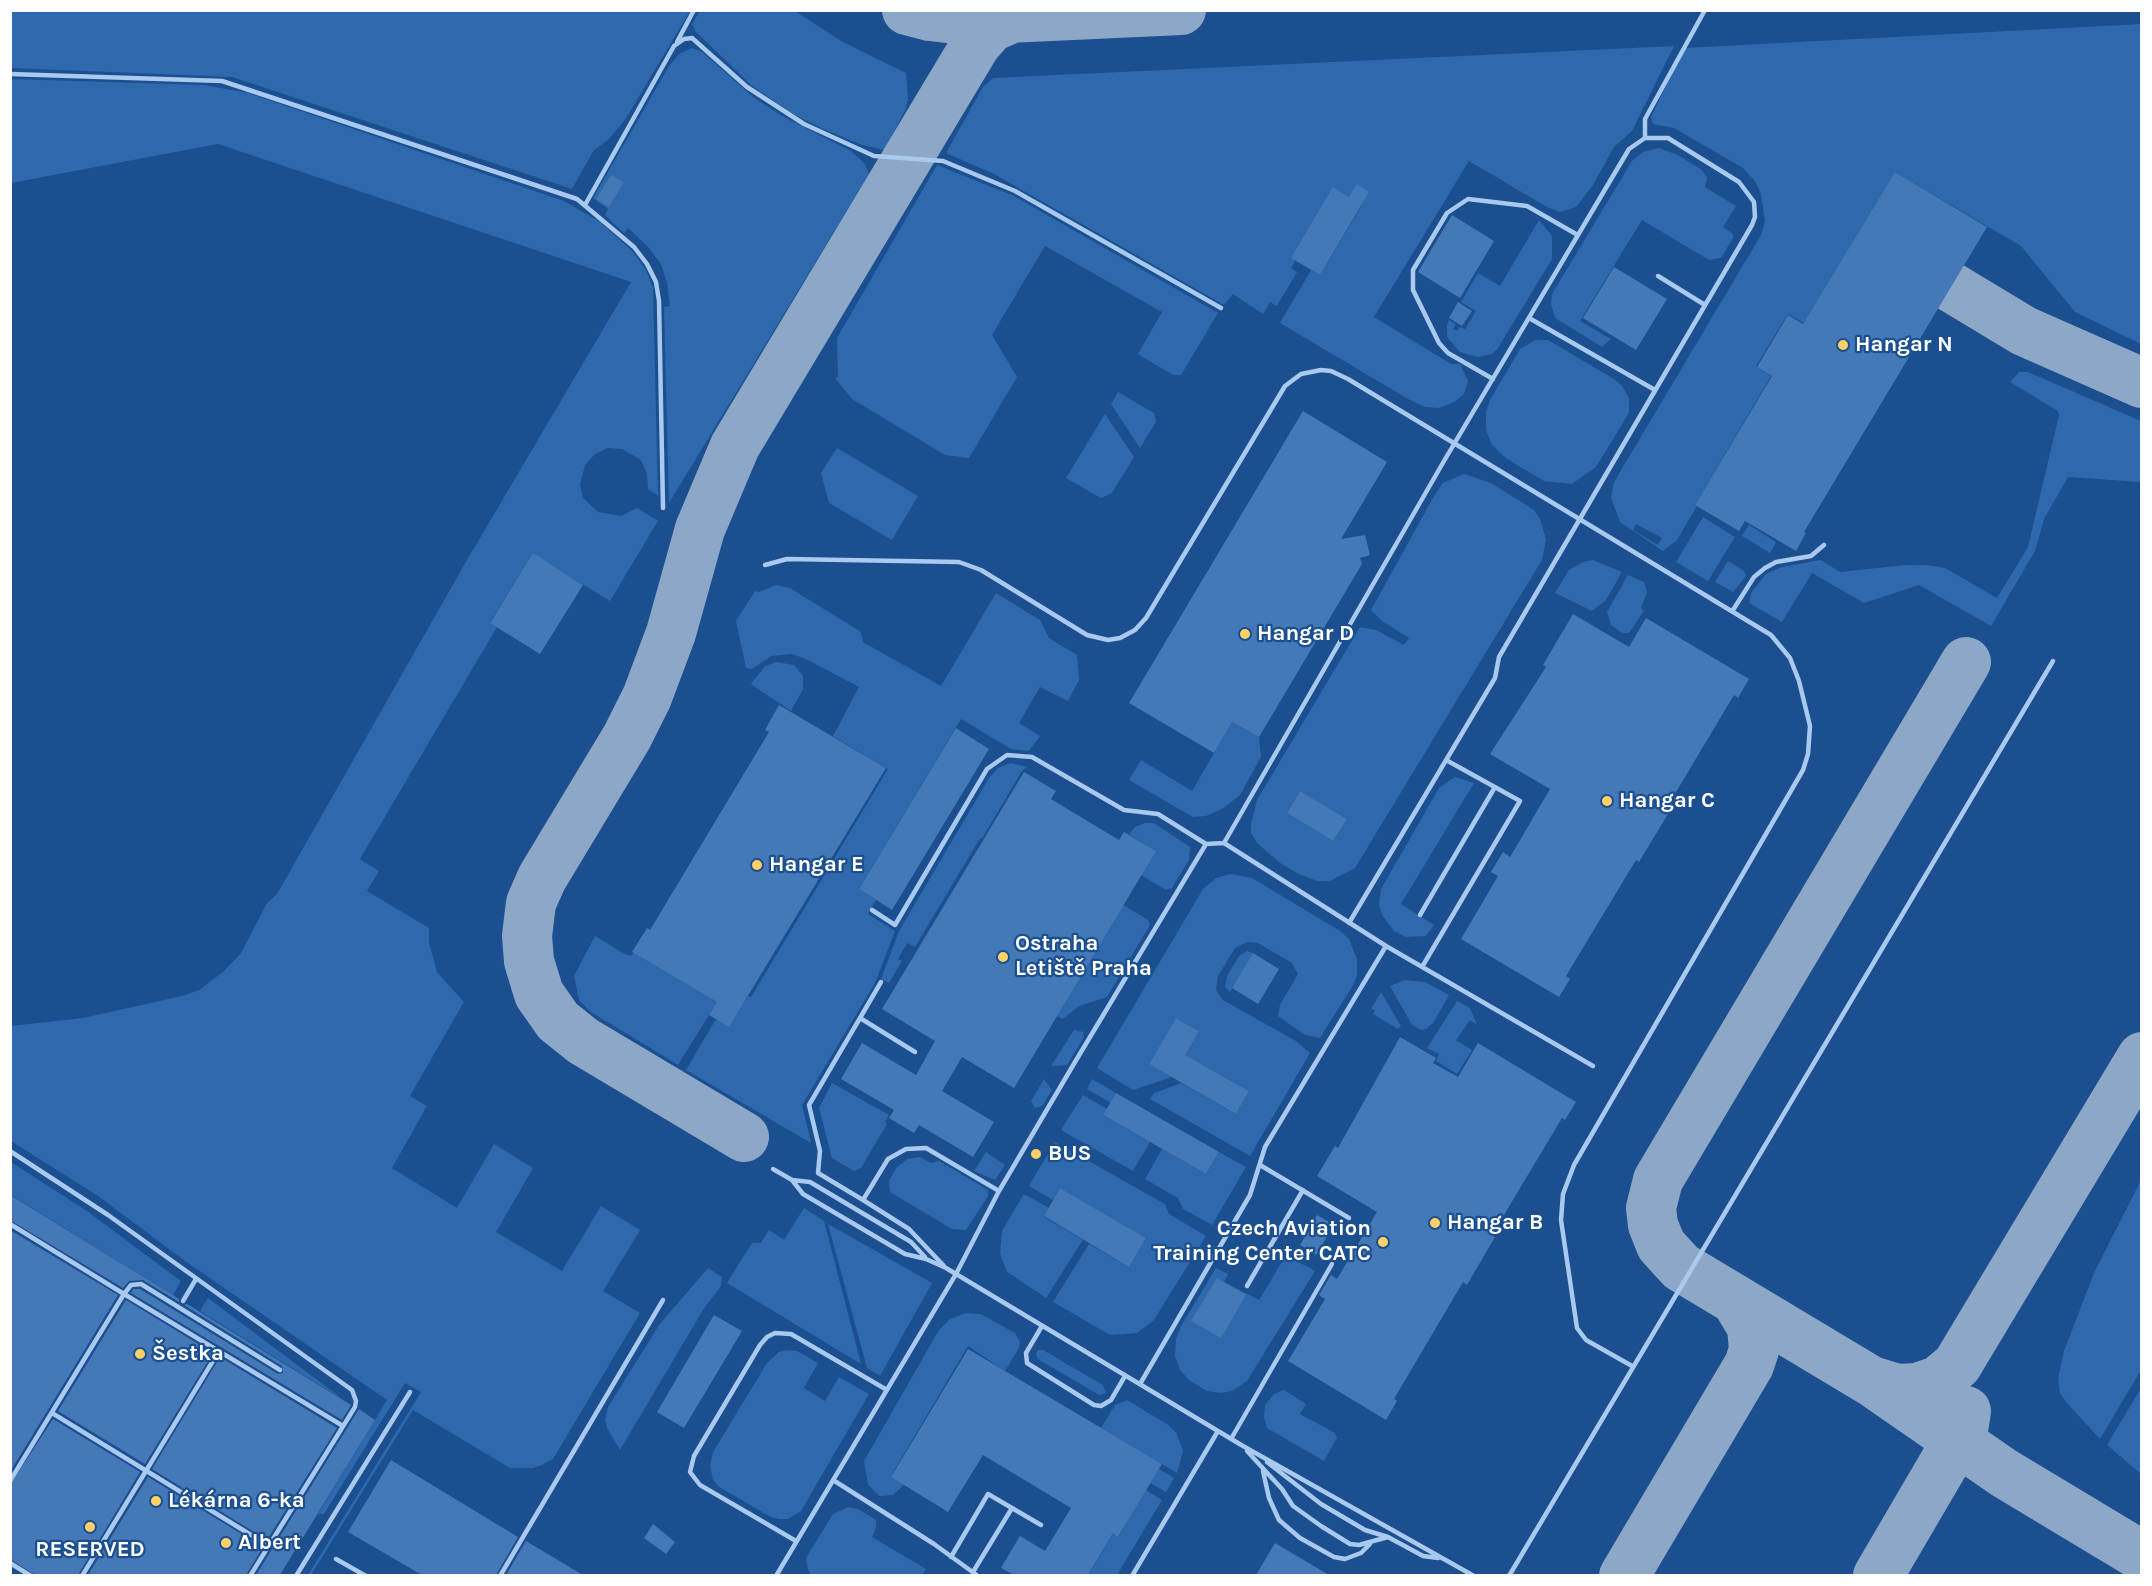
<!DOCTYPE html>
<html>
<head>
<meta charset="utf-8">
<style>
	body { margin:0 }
	#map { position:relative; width:2152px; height:1586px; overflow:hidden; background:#1b4f8f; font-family:Karla,sans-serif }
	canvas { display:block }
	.frame { position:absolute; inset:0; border:12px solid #fff; pointer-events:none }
</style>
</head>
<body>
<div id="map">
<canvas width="2152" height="1586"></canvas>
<div class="frame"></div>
</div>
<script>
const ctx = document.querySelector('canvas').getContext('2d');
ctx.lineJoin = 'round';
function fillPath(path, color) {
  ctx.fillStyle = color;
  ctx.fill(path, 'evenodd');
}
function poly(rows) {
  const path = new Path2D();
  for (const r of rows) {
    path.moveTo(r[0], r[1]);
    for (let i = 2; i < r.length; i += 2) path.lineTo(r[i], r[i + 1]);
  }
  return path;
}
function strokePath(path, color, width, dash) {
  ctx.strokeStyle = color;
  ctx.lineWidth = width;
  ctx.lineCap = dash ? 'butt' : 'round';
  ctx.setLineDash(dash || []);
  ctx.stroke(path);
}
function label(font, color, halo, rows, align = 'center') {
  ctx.font = font + ' Karla,sans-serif';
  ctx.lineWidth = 4.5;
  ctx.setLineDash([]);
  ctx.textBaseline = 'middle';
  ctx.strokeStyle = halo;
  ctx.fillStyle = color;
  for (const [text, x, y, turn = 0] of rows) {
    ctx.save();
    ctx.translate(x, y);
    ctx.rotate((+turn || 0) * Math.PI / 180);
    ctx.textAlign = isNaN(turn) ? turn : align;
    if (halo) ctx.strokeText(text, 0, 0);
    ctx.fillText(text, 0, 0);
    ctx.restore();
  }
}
fillPath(poly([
	[11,10,690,10,690,11,625,120,608,140,594,150,572,189,232,77,11,68],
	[700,11,795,11,841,41,906,73,908,99,905,111,884,150,862,145,821,128,791,113,751,85,696,32,692,24],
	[2141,24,2141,344,2075,312,2021,246,1895,172,1804,323,1788,314,1756,366,1771,376,1695,505,1697,506,1677,540,1663,551,1620,522,1611,498,1614,482,1761,235,1765,221,1761,194,1755,181,1743,168,1674,128,1653,124,1651,117,1684,48],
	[1636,524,1662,538,1658,545,1633,530],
	[1674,46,1632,131,1614,147,1593,185,1576,207,1560,212,1547,207,1469,161,1374,317,1451,364,1460,364,1468,381,1464,394,1454,402,1439,408,1425,407,1408,399,1280,323,1311,270,1320,275,1362,205,1334,188,1292,258,1295,261,1291,268,1297,272,1277,306,1270,302,1263,314,1233,294,1224,305,994,174,946,153,983,87,993,78],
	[692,48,702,52,753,97,782,116,851,151,865,164,869,174,669,503,664,307,670,306,667,282,661,264,648,247,628,228,624,233,605,215,608,209,593,198,669,66,679,54],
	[11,79,204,85,248,93,564,201,600,222,632,251,646,270,653,288,658,496,648,489,647,474,641,460,622,449,608,448,595,454,585,465,580,485,583,498,598,512,621,516,637,508,658,521,610,601,533,554,490,622,497,627,360,859,379,871,367,891,429,928,429,943,437,972,464,1002,410,1096,427,1106,392,1168,457,1208,494,1144,533,1168,496,1232,562,1271,601,1206,640,1230,603,1291,640,1313,553,1459,542,1465,533,1468,510,1468,413,1410,311,1575,308,1575,421,1392,405,1383,324,1514,318,1514,387,1400,185,1261,98,1196,11,1141,11,1026,83,1018,182,996,199,990,224,971,241,953,267,903,277,894,467,560,631,282,218,144,11,183],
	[1659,148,1678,155,1702,170,1707,178,1705,187,1736,206,1723,227,1733,234,1733,238,1721,258,1709,260,1642,220,1580,321,1611,339,1602,347,1555,318,1551,304,1552,294,1632,161,1643,152],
	[937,165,1014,196,1218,313,1181,375,1173,375,1138,354,1162,312,1045,246,992,335,1017,377,969,458,945,455,852,399,835,378,838,377,837,338],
	[1539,220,1552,236,1552,259,1498,348,1492,354,1478,357,1460,352,1447,337,1447,325,1449,320,1456,324,1453,329,1457,331,1460,327,1465,329,1476,311,1461,302,1478,273,1500,286],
	[1535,340,1548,340,1614,379,1622,386,1629,398,1629,413,1596,467,1572,484,1544,481,1507,459,1492,445,1486,430,1486,412,1490,400,1520,349],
	[2019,372,2028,372,2141,421,2141,482,2068,477,2044,519,2035,551,1991,626,1919,585,1864,603,1812,573,1782,622,1749,603,1751,593,1766,574,1782,567,1821,560,1840,572,1905,565,1926,565,1945,568,1997,598,2028,547,2059,415,2058,411,2010,382],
	[1118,392,1154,413,1156,422,1140,448,1111,404],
	[1105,414,1134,457,1112,493,1101,498,1066,478],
	[837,448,918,496,892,540,829,503,821,473],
	[1464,474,1491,483,1534,510,1540,519,1546,539,1542,560,1355,868,1330,881,1317,881,1299,874,1280,863,1257,843,1251,833,1251,824,1257,800,1360,627,1376,630,1404,645,1409,638,1382,621,1371,610,1434,496,1443,483],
	[1300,791,1347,819,1333,841,1287,813],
	[1703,517,1735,537,1708,581,1676,562],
	[1749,525,1776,542,1770,553,1742,536],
	[1593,560,1622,572,1606,600,1592,611,1555,593,1569,570,1583,562],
	[1728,561,1744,571,1746,576,1733,592,1715,582],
	[1628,575,1644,582,1647,592,1641,608,1644,611,1629,633,1622,633,1611,625,1607,612],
	[776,585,790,588,861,632,863,642,941,686,996,593,1040,620,1049,638,1077,655,1079,680,1068,701,1040,687,1019,723,1040,736,1029,751,1011,749,961,719,859,889,876,900,868,914,895,931,875,983,802,1105,811,1143,686,1070,716,1019,729,1026,748,996,751,997,888,769,833,736,859,687,804,658,791,654,771,656,752,669,746,668,736,621,755,591,759,592],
	[776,662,794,665,803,676,803,689,791,711,751,684,765,666],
	[1232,722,1259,737,1261,757,1240,795,1222,809,1206,816,1193,817,1129,780,1141,760,1192,791],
	[1011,763,1027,767,1022,771,983,837,979,840,915,947,907,943,898,959,902,961,889,983,881,979,899,931,989,778,998,768],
	[1455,777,1474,783,1401,904,1434,925,1426,936,1406,937,1394,931,1382,915,1379,905,1381,889,1439,788],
	[1145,823,1154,823,1190,847,1189,860,1172,888,1166,890,1141,875,1155,851,1129,834,1135,827],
	[1230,874,1252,878,1340,931,1349,939,1357,959,1357,976,1353,985,1320,1038,1305,1035,1278,1016,1280,1005,1298,974,1292,963,1258,943,1247,942,1235,948,1218,976,1216,990,1223,1000,1296,1041,1310,1053,1250,1156,1150,1099,1154,1093,1181,1083,1236,1114,1249,1091,1203,1065,1177,1068,1198,1030,1176,1018,1149,1064,1172,1077,1133,1090,1097,1068,1203,889,1216,878],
	[1123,905,1148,920,1150,925,1107,997,1079,1006,1063,1019,1057,1016],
	[595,936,623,953,630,956,634,953,717,1002,678,1065,591,1012,579,1000,574,976],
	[1247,951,1253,953,1230,992,1225,987,1227,976,1239,956],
	[1404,980,1425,982,1449,995,1433,1023,1426,1029,1421,1030,1412,1025,1390,986],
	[1381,992,1401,1026,1398,1029,1373,1014,1375,1010,1371,1009],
	[1457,1001,1470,1008,1477,1025,1470,1020,1456,1040,1472,1050,1457,1074,1436,1061,1439,1054,1427,1048],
	[1074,1030,1083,1032,1084,1037,1067,1065,1051,1066],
	[1044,1079,1052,1090,1042,1106,1035,1108,1031,1101],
	[1092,1079,1116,1093,1111,1103,1087,1089],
	[832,1083,889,1115,885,1122,887,1124,861,1168,854,1171,832,1158,819,1108],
	[1083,1095,1107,1109,1104,1116,1150,1142,1133,1171,1061,1130],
	[1055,1142,1165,1204,1169,1214,1206,1236,1154,1320,1137,1333,1110,1335,1053,1302,1089,1244,1129,1267,1146,1238,1060,1188,1053,1200,1029,1186],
	[1162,1149,1206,1174,1219,1152,1246,1167,1212,1225,1183,1209,1178,1198,1145,1179],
	[986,1152,1005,1165,995,1180,974,1171],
	[920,1157,931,1163,939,1161,988,1190,988,1196,966,1230,952,1229,890,1192,889,1181,896,1168,907,1159],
	[11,1162,87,1211,181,1281,173,1295,11,1195],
	[2141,1180,2141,1370,2100,1439,2066,1402,2060,1393,2058,1379,2064,1351,2094,1273],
	[1024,1194,1049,1208,1044,1217,1083,1240,1046,1298,1007,1272,1000,1254,1002,1231],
	[804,1208,824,1221,861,1364,727,1283,752,1243,761,1243,769,1230,784,1240],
	[828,1224,932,1283,880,1376,867,1368],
	[1286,1255,1315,1271,1247,1381,1232,1391,1221,1393,1207,1391,1189,1380,1180,1370,1175,1356,1176,1339,1181,1326,1216,1268,1228,1274,1224,1282,1259,1300],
	[708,1268,722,1277,721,1286,703,1310,620,1450,607,1428,605,1420,608,1407,659,1325],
	[208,1298,340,1397,339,1397,200,1311],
	[966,1313,981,1314,1015,1333,1020,1342,1019,1348,1005,1371,968,1346,891,1476,904,1485,893,1495,880,1496,868,1485,864,1461,939,1330,950,1319],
	[786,1350,797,1351,818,1363,804,1388,825,1401,839,1377,869,1394,801,1511,788,1519,779,1519,771,1517,719,1487,713,1480,710,1466,713,1452,767,1363,779,1352],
	[1038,1350,1043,1350,1103,1385,1106,1393,1099,1395,1038,1359,1036,1354],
	[2141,1388,2141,1474,2107,1445],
	[1284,1390,1306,1404,1300,1414,1335,1433,1337,1438,1324,1461,1267,1428,1264,1417,1265,1405,1274,1394],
	[1127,1400,1167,1424,1176,1432,1183,1451,1177,1473,1101,1428,1115,1405],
	[1159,1469,1174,1478,1166,1492,1150,1483],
	[1146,1490,1162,1500,1117,1575,1088,1576,1113,1533,1119,1536],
	[848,1507,858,1509,876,1520,876,1528,872,1537,926,1569,922,1575,812,1575,808,1570,806,1558,833,1514]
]), '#2e69ad');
strokePath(poly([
	[907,10,930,16,964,20,1181,10],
	[1951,287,2024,331,2142,383],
	[1966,662,1658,1180,1651,1208,1653,1225,1661,1245,1681,1267,1871,1381,2004,1473,2142,1556],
	[744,1137,583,1041,558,1021,539,994,529,961,527,936,531,903,542,878,627,737,647,697,671,633,700,529,735,446,976,44,991,27,1012,18],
	[1871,1381,1897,1389,1917,1388,1938,1381,1957,1365,2142,1057],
	[1624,1576,1749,1365,1754,1350,1752,1327,1736,1300],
	[1878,1576,1957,1441,1963,1430,1966,1411]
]), '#8da7c7', 50);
fillPath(poly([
	[1895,172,1987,227,1804,532,1806,533,1796,551,1745,521,1739,531,1695,505,1772,376,1757,367,1788,315,1803,324],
	[611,175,624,182,609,207,596,199],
	[1357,184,1369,192,1320,275,1291,258,1333,187,1349,197],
	[1452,215,1494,241,1460,298,1418,272],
	[1614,267,1667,299,1636,350,1583,318],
	[1458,302,1472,311,1462,326,1449,318],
	[1303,411,1387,462,1341,539,1365,535,1370,555,1360,558,1362,564,1259,737,1232,722,1214,753,1129,703],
	[533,553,583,585,540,654,490,623],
	[1573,614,1629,647,1646,618,1749,679,1738,698,1734,695,1664,812,1668,814,1639,862,1636,860,1566,976,1570,979,1559,997,1461,939,1498,876,1491,872,1503,852,1510,857,1550,789,1490,754,1546,667,1543,665],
	[779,705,886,768,729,1027,709,1015,717,1002,632,952,647,928,650,930,769,732,765,730],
	[956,728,989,749,892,910,859,889],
	[1024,772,1056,791,1051,799,1119,840,1124,832,1156,851,1014,1088,962,1057,942,1091,994,1122,973,1157,919,1125,914,1133,889,1118,894,1110,841,1079,862,1043,916,1075,935,1041,882,1009],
	[1300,791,1347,819,1333,841,1287,813],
	[1253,953,1279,969,1258,1004,1232,988],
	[1176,1018,1199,1031,1185,1055,1249,1091,1236,1114,1149,1064],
	[1400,1037,1436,1058,1433,1063,1458,1077,1478,1043,1576,1102,1565,1120,1562,1118,1492,1235,1495,1237,1467,1285,1463,1282,1394,1399,1397,1401,1386,1420,1288,1361,1325,1299,1319,1295,1331,1275,1337,1279,1377,1212,1317,1176,1335,1146,1338,1148],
	[1116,1093,1219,1152,1206,1174,1103,1115],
	[1060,1188,1146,1238,1129,1267,1044,1216],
	[10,1195,173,1295,179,1299,179,1302,143,1280,129,1281,123,1288,10,1220],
	[1317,1215,1334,1225,1316,1255,1300,1245],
	[10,1230,118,1295,10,1472],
	[1217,1278,1246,1295,1221,1338,1191,1321],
	[133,1289,140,1289,278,1374,283,1373,282,1366,184,1305,187,1304,351,1405,342,1420,131,1293],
	[126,1300,213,1353,145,1464,58,1411],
	[714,1315,742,1331,684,1428,657,1412],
	[968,1349,1162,1464,1118,1537,1113,1533,1088,1575,1014,1575,1001,1568,1020,1536,1045,1551,1071,1508,983,1455,948,1512,891,1477],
	[220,1357,337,1428,267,1540,152,1469],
	[359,1409,375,1420,280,1575,256,1575],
	[53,1419,140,1472,78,1575,35,1575,10,1559,10,1485],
	[391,1460,518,1537,496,1575,422,1575,348,1532],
	[148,1477,263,1547,246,1575,88,1575],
	[653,1524,675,1542,666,1554,644,1538],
	[526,1541,583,1575,506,1575],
	[1275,1543,1329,1575,1256,1575]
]), '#4478b7');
strokePath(poly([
	[677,42,694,10],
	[10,74,222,81,577,199,634,247,647,264,656,282,659,301,663,508],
	[1645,138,1645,119,1705,10],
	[585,205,674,46,684,39,692,38,747,87,804,124,874,156,943,161,1015,191,1221,308],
	[1658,276,1705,305],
	[1529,318,1655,390],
	[1493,379,1448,353,1439,343,1413,290,1413,270,1447,213,1468,199,1527,206,1576,234],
	[765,565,787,559,959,562,981,570,1087,635,1108,640,1120,638,1135,630,1146,618,1285,386,1301,374,1321,370,1331,371,1348,379,1771,635,1790,658,1799,681,1810,726,1808,754,1803,770,1574,1165,1563,1194,1561,1220,1577,1328,1586,1340,1632,1366],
	[1733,610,1754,577,1765,568,1776,562,1811,556,1824,545],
	[1224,843,1444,461,1629,149,1645,138,1668,138,1739,182,1754,202,1755,217,1752,225,1499,657,1495,678,1349,923],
	[872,910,895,925,987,769,1007,755,1032,757,1124,810,1158,814,1206,844,1224,843,1386,946,1593,1066],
	[1420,915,1495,787],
	[1422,967,1520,801,1446,760],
	[860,1018,881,982],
	[10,1151,108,1215,352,1390,356,1401,355,1407,250,1576],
	[1260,1165,1349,1218],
	[773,1169,792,1180,803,1194,905,1254,926,1259,946,1268,1243,1446,1474,1576],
	[792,1180,810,1182,911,1242,925,1257],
	[863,1200,818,1173,820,1151,809,1105,860,1018,915,1052],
	[10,1224,124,1294,10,1481],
	[944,1266,909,1229,863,1200,888,1159,906,1149,926,1148,999,1191],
	[1247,1286,1303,1190],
	[183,1301,196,1279],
	[1042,1326,1026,1353,1027,1363,1094,1405,1101,1406,1111,1400,1125,1376],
	[280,1370,141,1284,131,1285,124,1294,343,1426],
	[1140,1384,1250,1195,1265,1147,1386,946],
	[52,1413,269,1546],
	[1231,1439,1332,1264],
	[1247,1451,1282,1489,1293,1506,1321,1526,1350,1544,1359,1545,1388,1537],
	[1267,1462,1321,1504,1365,1530,1388,1537,1423,1556,1438,1558],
	[1263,1471,1269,1498,1279,1520,1300,1538,1334,1557,1345,1559,1361,1553,1370,1544],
	[833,1480,934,1544,978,1576],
	[796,1541,700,1485,690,1472,694,1456,760,1345,767,1337,775,1333,791,1334,887,1390],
	[951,1557,988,1494,1041,1525],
	[336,1559,366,1576],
	[10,1563,31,1576],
	[973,1572,1012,1508],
	[82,1576,219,1351],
	[296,1576,410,1392],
	[500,1576,663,1300],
	[776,1576,956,1274,999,1191,1075,1062,1206,844],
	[1132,1576,1218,1431],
	[1509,1576,2053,661]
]), '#a9c9ee', 4.5);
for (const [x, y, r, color] of [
	[1843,345,6,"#ffd166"],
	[1245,634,6,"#ffd166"],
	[1607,801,6,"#ffd166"],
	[757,865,6,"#ffd166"],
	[1003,957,6,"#ffd166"],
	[1036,1154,6,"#ffd166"],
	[1435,1223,6,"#ffd166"],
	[1383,1242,6,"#ffd166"],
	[140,1354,6,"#ffd166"],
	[156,1501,6,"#ffd166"],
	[90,1527,6,"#ffd166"],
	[226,1543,6,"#ffd166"]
]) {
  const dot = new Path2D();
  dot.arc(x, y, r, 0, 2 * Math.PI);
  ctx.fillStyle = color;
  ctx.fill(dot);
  strokePath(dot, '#1b4f8f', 2);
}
label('bold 22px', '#fff', '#1b4f8f', [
	["Hangar N",1855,345],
	["Hangar D",1257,634],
	["Hangar C",1619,801],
	["Hangar E",769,865],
	["Ostraha",1015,944],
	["Letiště Praha",1015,969],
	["BUS",1048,1154],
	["Hangar B",1447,1223],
	["Czech Aviation",1371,1229,"right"],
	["Training Center CATC",1371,1254,"right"],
	["Šestka",152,1354],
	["Lékárna 6-ka",168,1501],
	["Albert",238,1543],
	["RESERVED",90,1550,"center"]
], 'left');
</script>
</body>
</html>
